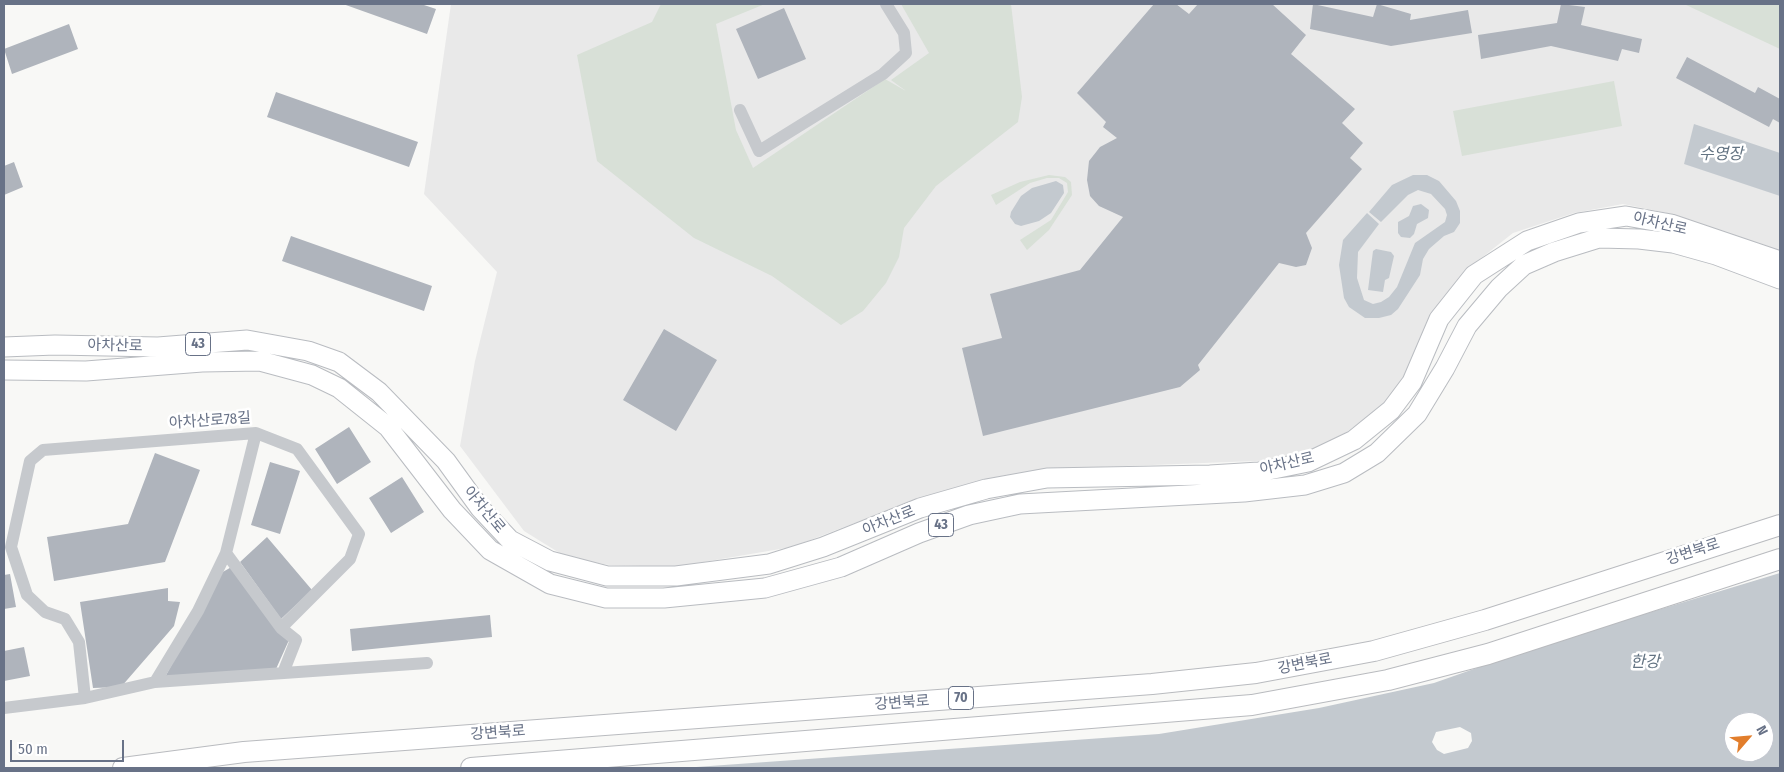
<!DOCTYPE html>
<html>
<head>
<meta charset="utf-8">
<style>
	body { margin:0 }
	#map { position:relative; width:1784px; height:772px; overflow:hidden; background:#f8f8f6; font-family:"Fira Sans Condensed",sans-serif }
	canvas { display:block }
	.frame { position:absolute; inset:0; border:5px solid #687287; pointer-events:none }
	.north { position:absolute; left:1724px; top:712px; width:50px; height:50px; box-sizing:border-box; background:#fff; border:1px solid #c3c7cf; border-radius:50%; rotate:63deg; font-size:14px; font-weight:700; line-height:20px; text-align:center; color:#687287 }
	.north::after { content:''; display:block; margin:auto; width:18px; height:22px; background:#e27e2c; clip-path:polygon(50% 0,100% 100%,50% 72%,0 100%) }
	.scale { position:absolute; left:10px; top:740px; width:114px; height:22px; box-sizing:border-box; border:2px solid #687287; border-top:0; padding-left:6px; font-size:15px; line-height:18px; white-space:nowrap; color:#687287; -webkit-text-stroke:4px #fff; paint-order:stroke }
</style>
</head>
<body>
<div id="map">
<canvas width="1784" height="772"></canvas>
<div class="frame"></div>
<div class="north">N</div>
<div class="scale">50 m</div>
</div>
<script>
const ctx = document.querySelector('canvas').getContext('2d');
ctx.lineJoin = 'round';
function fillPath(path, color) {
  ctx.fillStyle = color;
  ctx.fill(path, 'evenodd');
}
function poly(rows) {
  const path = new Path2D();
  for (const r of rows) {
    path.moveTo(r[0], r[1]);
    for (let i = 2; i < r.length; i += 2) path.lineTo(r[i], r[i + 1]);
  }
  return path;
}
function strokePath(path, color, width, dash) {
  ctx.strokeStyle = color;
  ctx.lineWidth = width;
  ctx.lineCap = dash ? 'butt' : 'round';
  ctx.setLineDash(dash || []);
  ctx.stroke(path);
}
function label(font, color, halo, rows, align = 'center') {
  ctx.font = font + ' "Fira Sans Condensed","Noto Sans KR",sans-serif';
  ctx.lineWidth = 5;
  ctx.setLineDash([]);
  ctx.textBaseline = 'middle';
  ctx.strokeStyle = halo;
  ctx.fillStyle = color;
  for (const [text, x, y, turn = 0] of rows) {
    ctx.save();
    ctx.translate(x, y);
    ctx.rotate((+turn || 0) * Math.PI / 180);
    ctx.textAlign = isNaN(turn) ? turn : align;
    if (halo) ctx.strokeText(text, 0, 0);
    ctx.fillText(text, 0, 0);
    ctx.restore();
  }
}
fillPath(poly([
	[451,4,1780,4,1780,251,1672,214,1623,204,1574,213,1513,233,1470,267,1406,374,1386,403,1333,442,1281,460,1048,469,923,497,792,547,674,567,609,565,566,557,524,531,460,446,475,361,497,272,424,194]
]), '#e9e9e9');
fillPath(poly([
	[661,4,765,4,716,24,736,130,753,168,885,79,906,91,891,80,929,53,901,4,1011,4,1022,97,1018,122,936,186,904,228,899,257,886,283,863,311,841,325,772,276,694,238,597,161,577,55,652,22],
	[1684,4,1780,4,1780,49],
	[1614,81,1622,126,1462,156,1453,111],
	[1049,175,1065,177,1071,182,1072,195,1049,230,1027,250,1020,240,1051,220,1068,192,1067,183,1059,178,1047,178,1030,183,996,205,991,195,1020,182]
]), '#d8e0d7');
fillPath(poly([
	[1694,124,1780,153,1780,196,1684,164],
	[1413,175,1427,175,1439,181,1456,201,1460,211,1460,223,1454,232,1444,236,1429,249,1423,259,1420,275,1398,309,1391,315,1379,318,1365,318,1349,307,1344,298,1339,265,1343,240,1367,213,1379,224,1358,252,1357,278,1364,300,1373,304,1381,302,1389,297,1397,287,1415,243,1445,222,1447,215,1445,209,1431,194,1418,190,1408,195,1381,222,1369,212,1392,185],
	[1056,181,1063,185,1064,193,1051,213,1039,221,1021,226,1015,224,1010,217,1011,212,1021,196,1032,188],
	[1421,204,1429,210,1428,218,1417,224,1414,234,1410,238,1401,237,1398,233,1398,222,1409,216,1413,206],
	[1376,249,1391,252,1394,256,1389,278,1385,280,1383,292,1368,290,1373,251],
	[1780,514,1780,768,73,768,812,702,1203,661,1374,631],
	[1734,722,1764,722,1764,752,1734,752]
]), '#c3c9cf');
fillPath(poly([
	[1780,512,1780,573,1542,645,1434,683,1319,708,1159,734,682,768,70,768,73,766,150,757,811,700,1072,670,1203,659,1373,628,1596,566,1720,525],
	[1460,727,1471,733,1472,741,1468,748,1444,754,1437,750,1432,742,1436,732]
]), '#f8f8f6');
fillPath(poly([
	[343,4,421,4,436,9,427,34],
	[1154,4,1176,4,1189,14,1198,4,1272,4,1306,35,1291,54,1355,109,1342,123,1363,143,1350,158,1362,169,1306,233,1312,248,1306,265,1296,267,1279,263,1198,365,1200,370,1180,387,983,436,962,348,1002,338,990,294,1080,270,1123,217,1099,206,1090,196,1087,180,1089,161,1100,147,1117,138,1103,127,1106,122,1077,93],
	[1313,4,1373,17,1377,4,1411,14,1410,20,1468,10,1472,33,1391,46,1310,29],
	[1561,4,1585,7,1581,25,1642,39,1639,53,1622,49,1618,61,1551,46,1481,59,1478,35,1557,23],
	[784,8,806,59,758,79,736,29],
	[69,24,78,49,12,74,4,49],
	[1687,57,1755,93,1758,87,1780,99,1780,123,1773,119,1769,127,1676,78],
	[276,92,418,142,409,167,267,117],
	[14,162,23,187,4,195,4,166],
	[291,236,432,286,424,311,282,261],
	[664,329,717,360,676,431,623,400],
	[349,427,371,462,337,484,315,449],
	[155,453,200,470,165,562,54,581,47,537,128,524],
	[270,462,300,471,280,534,251,525],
	[402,477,424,512,391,533,369,498],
	[267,537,312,590,281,619,240,562],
	[235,565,289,640,276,669,165,677,221,573],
	[10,574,16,607,4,609,4,575],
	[168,588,168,601,180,602,174,626,121,687,93,688,80,602],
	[490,615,492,637,352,651,350,629],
	[24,647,30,676,4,681,4,651]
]), '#afb4bc');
const primary = poly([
	[4,347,55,345,158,347,247,340,308,351,339,362,379,392,446,461,480,508,510,540,550,561,607,576,676,576,769,564,823,547,920,508,986,489,1047,478,1210,475,1259,472,1308,462,1354,440,1391,410,1412,382,1439,319,1474,275,1527,241,1579,223,1626,216,1671,224,1780,261],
	[4,370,86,371,202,362,260,361,312,375,339,388,388,427,452,510,490,550,550,584,606,598,664,598,765,588,841,567,919,533,969,515,1020,504,1244,492,1305,485,1344,473,1377,453,1417,414,1445,368,1467,326,1499,288,1524,265,1554,252,1599,238,1639,239,1673,243,1716,255,1780,279]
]);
const trunk = poly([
	[123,768,244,752,1152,684,1256,673,1374,651,1485,620,1780,525],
	[471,768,1252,705,1388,680,1488,654,1780,559]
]);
strokePath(primary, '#b9bcc1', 21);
strokePath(trunk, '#b9bbbf', 22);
strokePath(poly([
	[740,110,759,151,883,74,906,53,904,33,886,4],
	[226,553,281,628,296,640,283,673],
	[155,682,198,611,226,553,256,433],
	[85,698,79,642,65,619,45,612,27,595,11,547,30,461,43,450,256,433,297,449,359,534,350,559,281,628],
	[4,708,85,698,155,682,427,663]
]), '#c6c9cd', 12);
strokePath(primary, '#fff', 19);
strokePath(trunk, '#fff', 20);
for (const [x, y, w] of [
	[198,344,25],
	[941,525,25],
	[961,698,25]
]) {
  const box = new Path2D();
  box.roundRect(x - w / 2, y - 11.5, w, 23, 4);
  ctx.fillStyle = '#fff';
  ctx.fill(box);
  strokePath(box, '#687287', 1);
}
label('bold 14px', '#687287', null, [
	["43",198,344],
	["43",941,525],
	["70",961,698]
]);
label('15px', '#687287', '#fff', [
	["아차산로",1660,224,13],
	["아차산로",115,346,1],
	["아차산로78길",210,421,-4],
	["아차산로",1287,464,-13],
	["아차산로",484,510,50],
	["아차산로",889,521,-22],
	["강변북로",1693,552,-18],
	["강변북로",1305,664,-11],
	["강변북로",902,703,-4],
	["강변북로",498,733,-4]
]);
label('italic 16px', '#637382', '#fff', [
	["수영장",1721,155],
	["한강",1645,663]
]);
</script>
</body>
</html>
